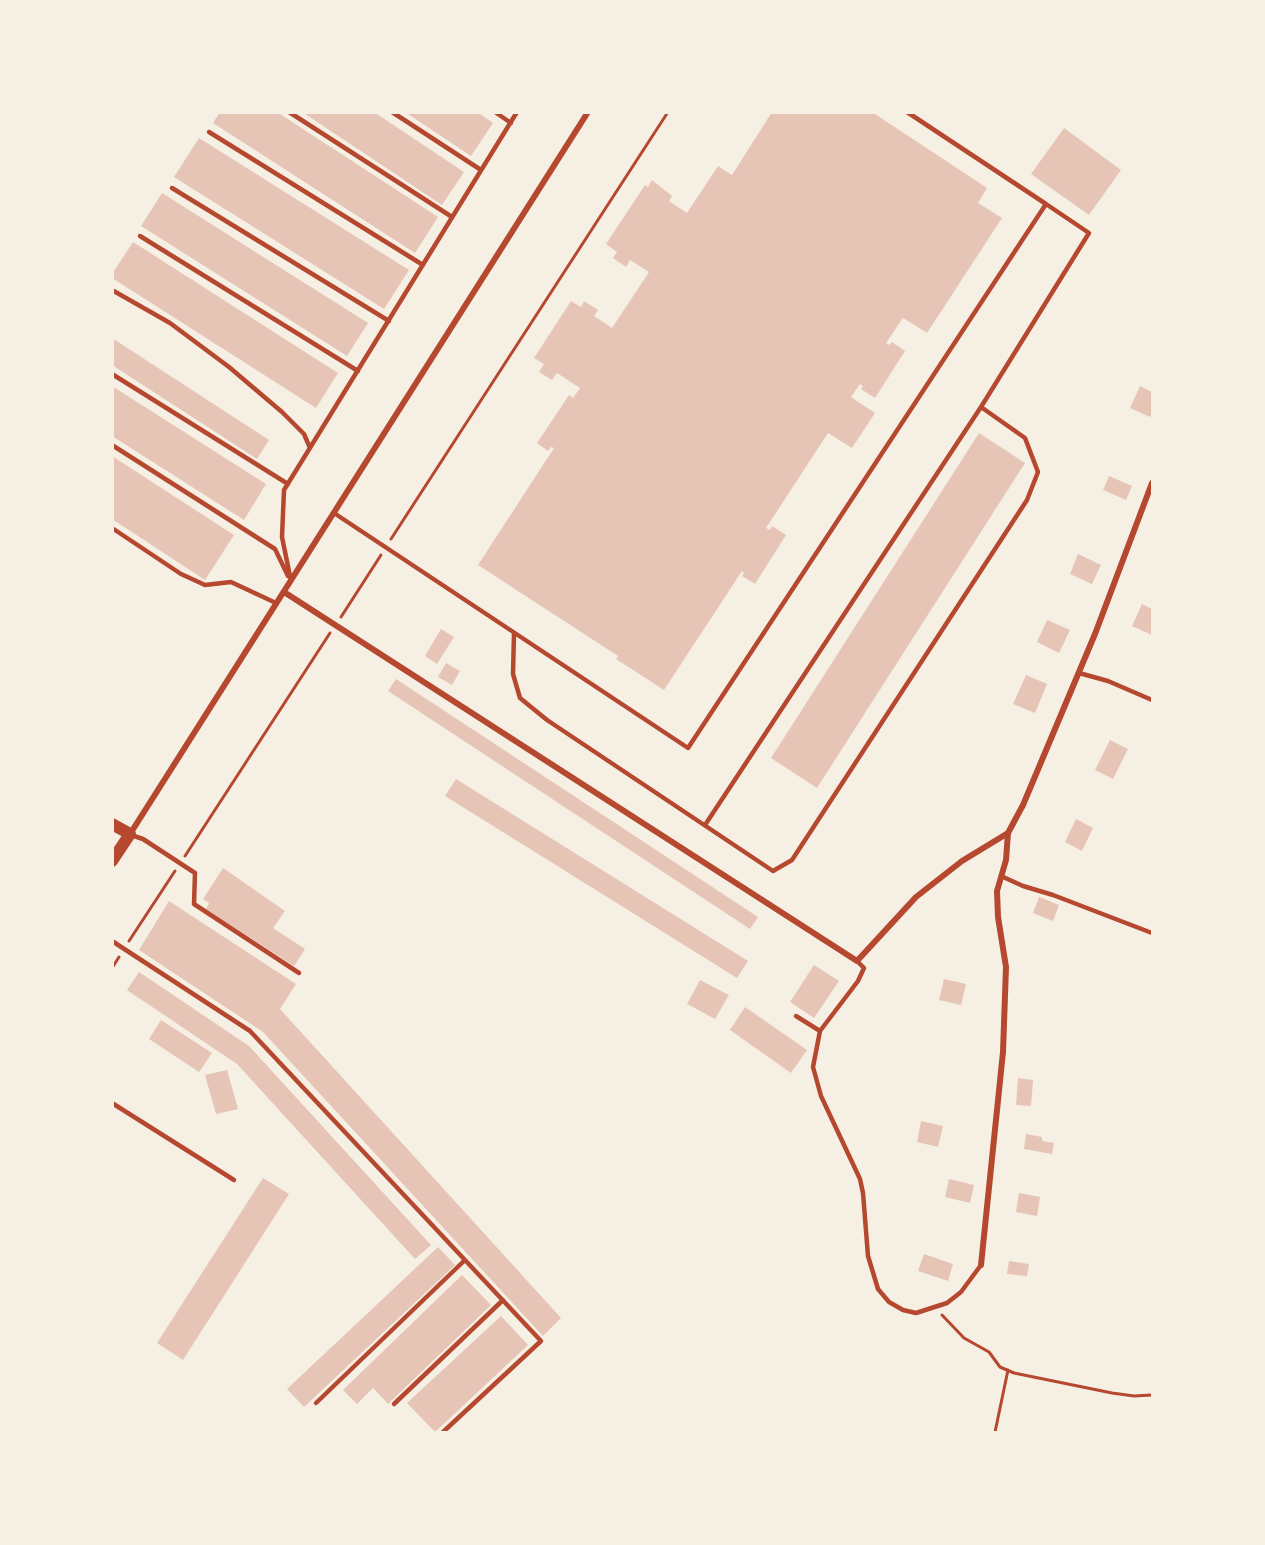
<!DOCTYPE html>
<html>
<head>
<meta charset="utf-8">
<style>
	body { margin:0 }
	#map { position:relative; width:1265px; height:1545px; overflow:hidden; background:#f6efe4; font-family:Helvetica,sans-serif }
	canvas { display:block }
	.frame { position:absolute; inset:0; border:114px solid #f6efe4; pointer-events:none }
</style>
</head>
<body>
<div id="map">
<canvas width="1265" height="1545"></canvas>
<div class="frame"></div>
</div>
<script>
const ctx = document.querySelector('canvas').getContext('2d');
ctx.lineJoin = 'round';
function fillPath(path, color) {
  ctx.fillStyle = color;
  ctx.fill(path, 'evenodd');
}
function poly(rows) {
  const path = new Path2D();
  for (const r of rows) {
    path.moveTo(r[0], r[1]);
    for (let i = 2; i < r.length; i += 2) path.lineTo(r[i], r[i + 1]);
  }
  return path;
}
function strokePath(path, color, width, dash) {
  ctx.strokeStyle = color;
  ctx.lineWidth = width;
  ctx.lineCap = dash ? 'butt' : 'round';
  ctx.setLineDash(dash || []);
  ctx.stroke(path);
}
fillPath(poly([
	[220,112,277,112,438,217,415,253,213,123],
	[302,112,374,112,464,172,442,205],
	[405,112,477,112,493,123,471,156],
	[772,112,872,112,987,188,978,203,1002,218,927,333,903,318,886,343,890,345,892,342,905,351,875,398,861,389,863,386,860,384,851,397,875,413,852,448,828,433,766,528,770,530,772,526,786,535,755,584,742,576,744,573,742,571,664,690,616,659,618,656,478,565,554,448,551,447,548,451,537,443,569,395,573,398,580,388,557,373,552,380,539,372,544,364,534,358,571,301,581,307,584,301,598,310,594,316,612,328,649,272,630,260,626,267,613,258,617,252,606,244,645,185,648,187,652,180,672,196,669,201,687,213,718,166,732,175],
	[1064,128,1121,170,1089,215,1031,174],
	[199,138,409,270,384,309,174,177],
	[162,193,368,323,347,356,141,226],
	[133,242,338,373,316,408,112,278,112,274],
	[112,338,269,440,257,459,112,365],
	[112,386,266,484,244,520,112,436],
	[1140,386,1152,392,1152,412,1150,417,1130,408],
	[979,433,1025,463,817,788,771,758],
	[112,456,234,535,205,580,112,519],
	[1109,476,1132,486,1126,500,1103,490],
	[1078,554,1101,565,1092,584,1070,574],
	[1142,604,1152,609,1152,635,1132,626],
	[1047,620,1070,630,1059,653,1037,642],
	[441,629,454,637,437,664,425,656],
	[446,663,460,671,452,685,438,677],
	[1026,675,1047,684,1035,713,1013,704],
	[396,679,758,917,750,929,388,691],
	[1110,740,1128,749,1113,779,1095,770],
	[456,779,748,961,737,978,445,796],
	[1076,819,1093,828,1082,851,1065,842],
	[223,868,285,911,273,928,305,949,294,966,206,909,209,903,203,899],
	[1039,897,1059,905,1053,921,1033,913],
	[169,901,296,984,280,1009,561,1318,543,1336,263,1032,139,950],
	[814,965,839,981,814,1018,790,1002],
	[139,972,249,1046,431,1245,415,1259,237,1064,127,990],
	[944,979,966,984,961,1005,939,1000],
	[700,980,729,995,715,1019,687,1004],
	[745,1007,807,1050,791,1073,730,1030],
	[161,1020,212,1053,199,1072,149,1039],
	[227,1070,238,1109,216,1114,205,1075],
	[1018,1078,1033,1080,1031,1106,1016,1105],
	[921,1121,943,1126,938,1147,917,1142],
	[1026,1134,1042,1137,1042,1141,1054,1143,1052,1154,1024,1149],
	[263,1178,289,1194,183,1360,157,1343],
	[949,1179,974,1185,970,1203,945,1197],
	[1019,1193,1040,1197,1037,1216,1016,1212],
	[438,1247,455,1265,304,1407,287,1389],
	[924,1254,953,1264,948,1281,918,1271],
	[1009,1261,1029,1264,1027,1276,1007,1274],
	[462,1275,491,1305,388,1404,373,1388,357,1404,343,1390],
	[501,1316,528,1345,435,1432,407,1403]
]), '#e6c5b7');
strokePath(poly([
	[391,539,668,112],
	[341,617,381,555],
	[185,856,330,633],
	[129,941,175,871],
	[112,968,119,957],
	[942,1315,964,1338,989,1352,1000,1367,1014,1373,1112,1393,1134,1396,1152,1395],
	[995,1432,1008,1370]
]), '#b5482f', 3);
strokePath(poly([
	[289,112,452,217],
	[392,112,481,170],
	[495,112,511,123],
	[209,132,423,265],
	[172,188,389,321],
	[140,236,358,371],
	[112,290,170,323,229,367,282,412,304,434,310,448],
	[112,374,288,484],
	[112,445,275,549,288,576],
	[334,513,688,748,1046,204,907,112],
	[112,528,181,574,205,585,231,582,276,603],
	[291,581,282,537,284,490,517,112],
	[514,633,513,674,520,698,547,720,773,871,792,860,1027,500,1038,472,1025,438,981,407,1089,233,1046,204],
	[1079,673,1108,681,1152,700],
	[705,825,981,407],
	[131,835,143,839,195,873,194,904,299,973],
	[1001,876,1023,886,1053,895,1152,933],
	[112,941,250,1031,541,1341,443,1432],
	[796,1016,820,1031,858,981,864,968,857,961],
	[820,1031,813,1067,821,1096,860,1179,863,1193,868,1256,878,1289,889,1302,903,1310,916,1313,947,1303,961,1292,981,1265],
	[112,1103,234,1180],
	[316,1403,465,1260],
	[394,1404,503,1300]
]), '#b5482f', 4.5);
strokePath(poly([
	[284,592,857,961,916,897,962,861,1008,833,1023,805,1095,634,1152,483],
	[130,834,588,112],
	[981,1265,1003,1052,1006,967,998,917,997,891,1006,860,1008,833]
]), '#b5482f', 6);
strokePath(poly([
	[112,824,130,834,112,861]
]), '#b5482f', 12);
</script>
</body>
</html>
